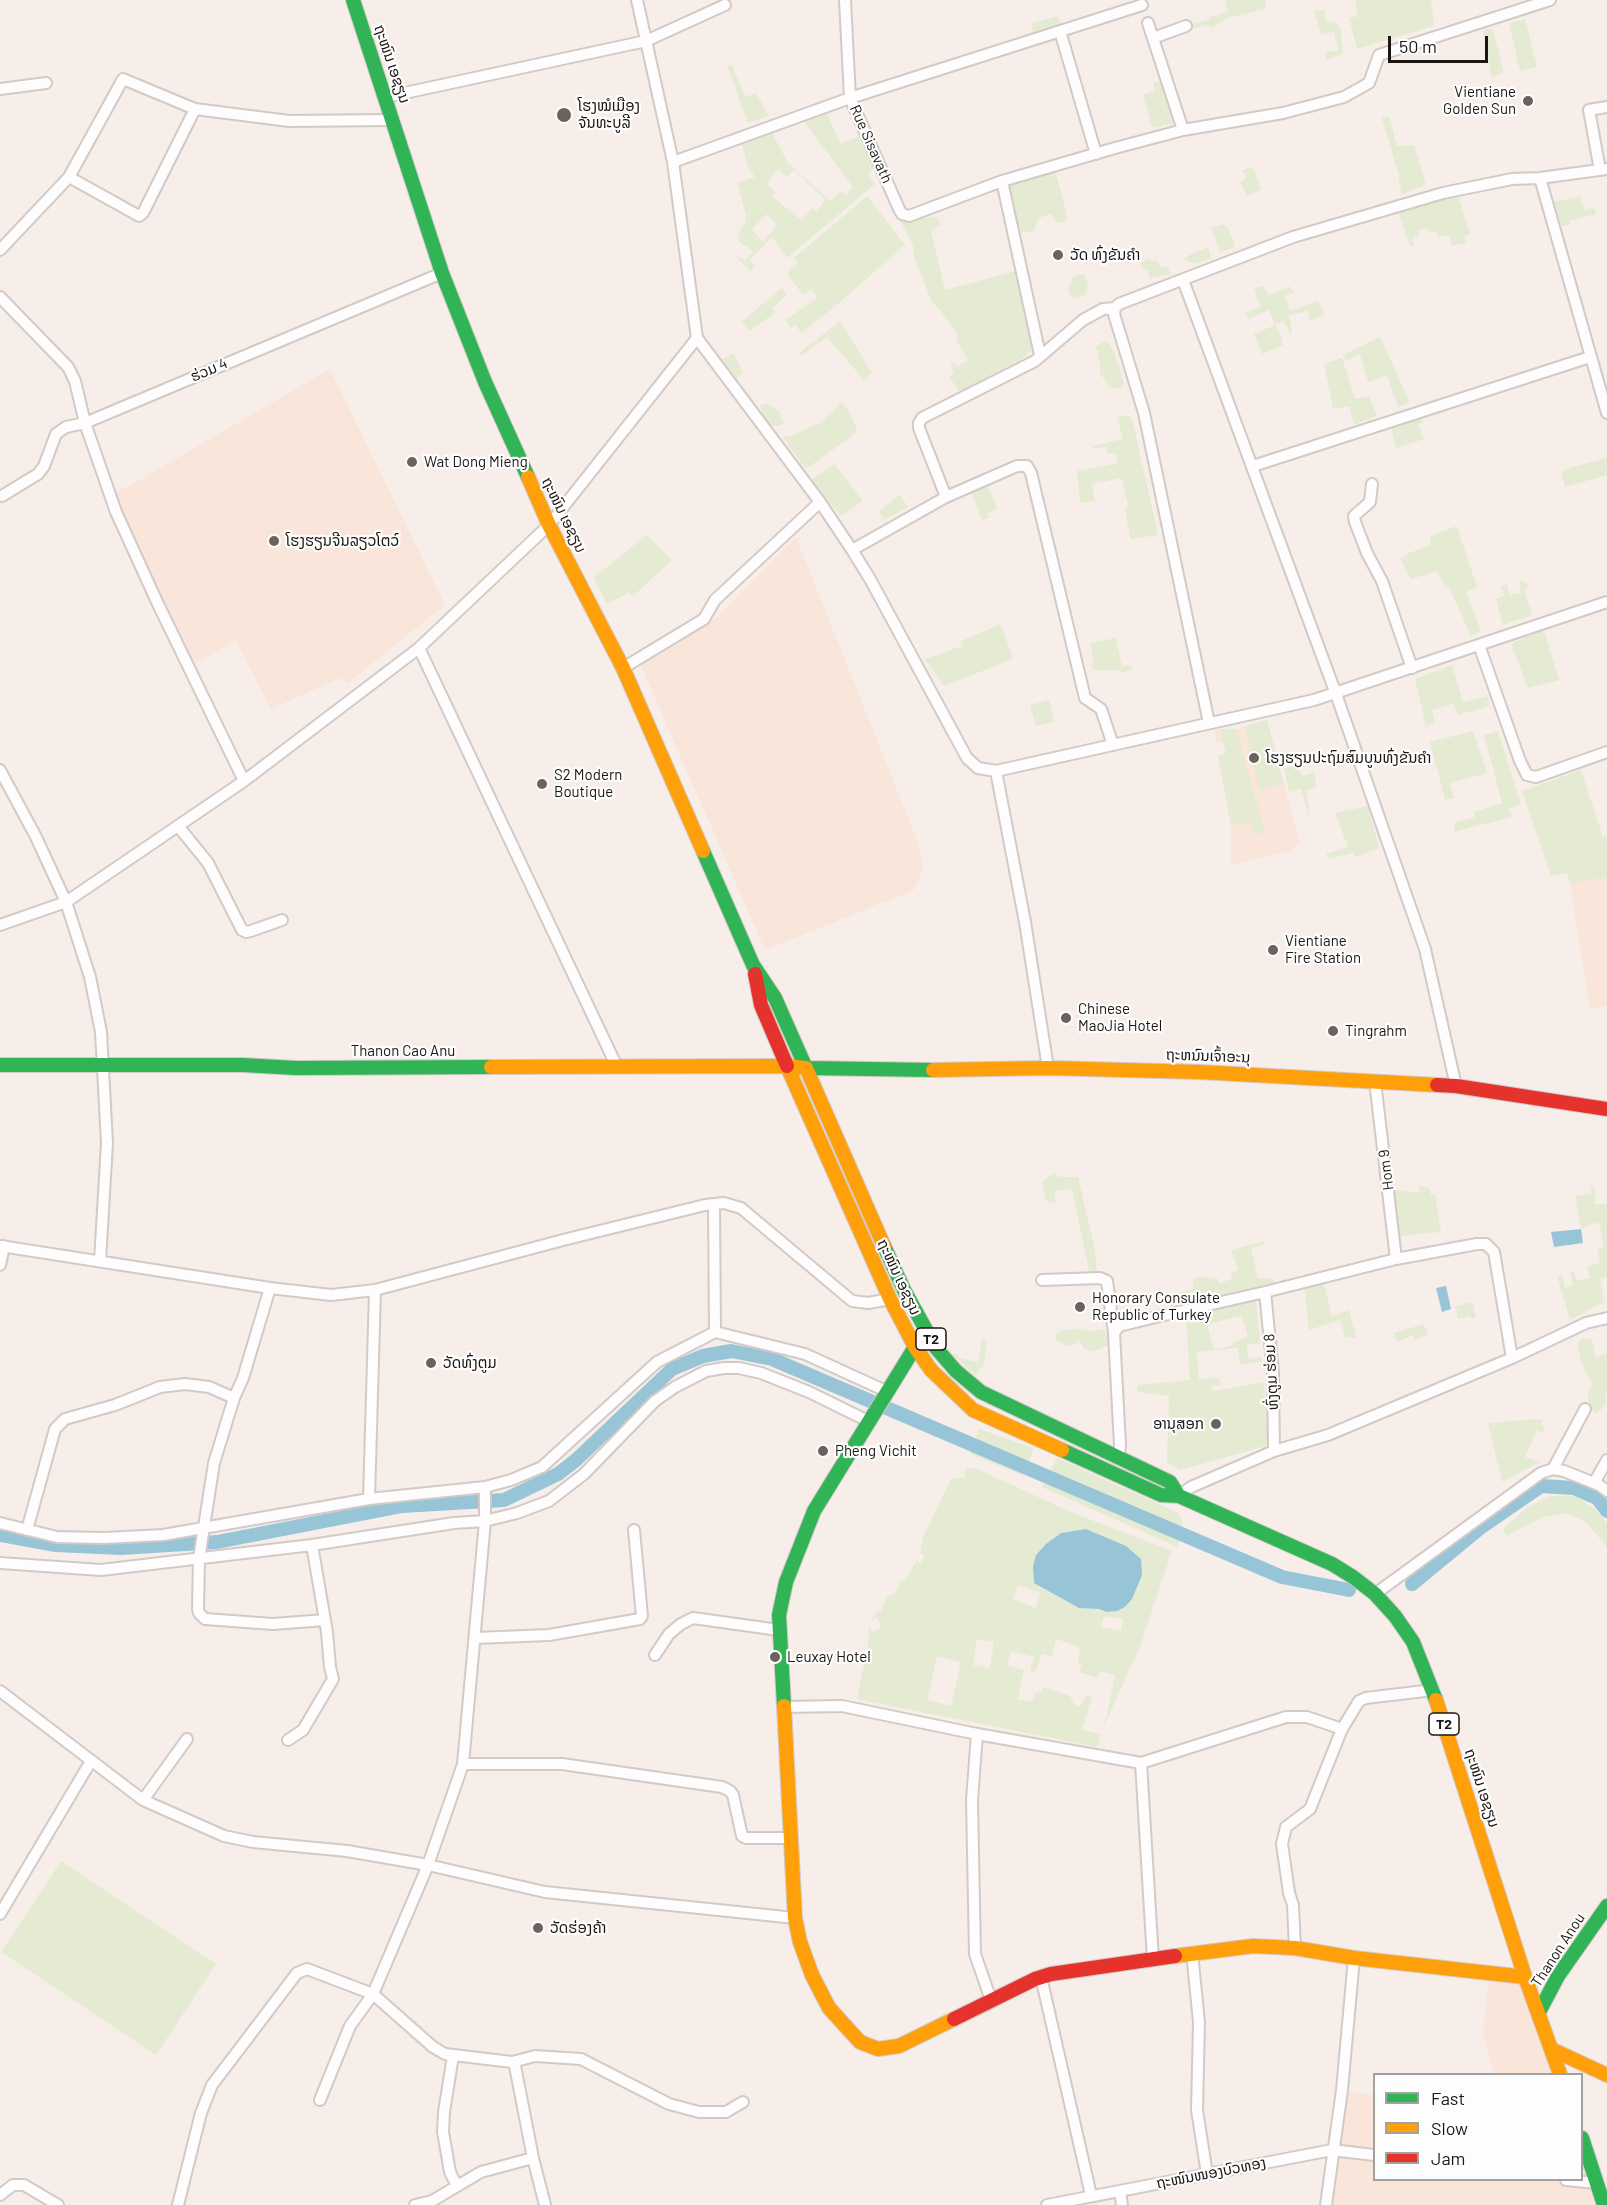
<!DOCTYPE html>
<html>
<head>
<meta charset="utf-8">
<style>
	body { margin:0 }
	#map { position:relative; width:1607px; height:2205px; overflow:hidden; background:#f7eee9; font-family:Barlow,sans-serif }
	canvas { display:block }
	.legend { position:absolute; left:1373px; top:2073px; width:210px; height:108px; box-sizing:border-box; background:#fdfdfd; border:2px solid #a3a19f; margin:0; padding:8px 10px; list-style:none; font-size:18px; color:#1c1612 }
	.legend li { display:flex; align-items:center; gap:12px; height:30px }
	.legend b { width:30px; border:2px solid #a3a19f }
	.scale { position:absolute; left:1388px; top:36px; width:100px; height:27px; box-sizing:border-box; border:3px solid #1c1612; border-top:0; padding-left:8px; font-size:18px; line-height:21px; white-space:nowrap; color:#1c1612; -webkit-text-stroke:4px #fdfdfd; paint-order:stroke }
</style>
</head>
<body>
<div id="map">
<canvas width="1607" height="2205"></canvas>
<ul class="legend">
<li><b style="height:8px;background:#30b455"></b>Fast</li>
<li><b style="height:8px;background:#ff9f0a"></b>Slow</li>
<li><b style="height:8px;background:#e5322d"></b>Jam</li>
</ul>
<div class="scale">50 m</div>
</div>
<script>
const ctx = document.querySelector('canvas').getContext('2d');
ctx.lineJoin = 'round';
function fillPath(path, color) {
  ctx.fillStyle = color;
  ctx.fill(path, 'evenodd');
}
function poly(rows) {
  const path = new Path2D();
  for (const r of rows) {
    path.moveTo(r[0], r[1]);
    for (let i = 2; i < r.length; i += 2) path.lineTo(r[i], r[i + 1]);
  }
  return path;
}
function strokePath(path, color, width, dash) {
  ctx.strokeStyle = color;
  ctx.lineWidth = width;
  ctx.lineCap = dash ? 'butt' : 'round';
  ctx.setLineDash(dash || []);
  ctx.stroke(path);
}
function label(font, color, halo, rows, align = 'center') {
  ctx.font = font + ' Barlow,"Noto Sans Lao",sans-serif';
  ctx.lineWidth = 4.5;
  ctx.setLineDash([]);
  ctx.textBaseline = 'middle';
  ctx.strokeStyle = halo;
  ctx.fillStyle = color;
  for (const [text, x, y, turn = 0] of rows) {
    ctx.save();
    ctx.translate(x, y);
    ctx.rotate((+turn || 0) * Math.PI / 180);
    ctx.textAlign = isNaN(turn) ? turn : align;
    if (halo) ctx.strokeText(text, 0, 0);
    ctx.fillText(text, 0, 0);
    ctx.restore();
  }
}
fillPath(poly([
	[330,369,445,605,348,683,340,678,271,709,236,641,193,665,154,589,112,492,126,488],
	[796,537,919,845,923,870,914,890,765,950,641,666,718,617],
	[1267,720,1300,844,1295,845,1293,850,1231,865,1231,826,1218,756,1226,753,1223,742,1217,742,1214,730,1236,729],
	[1607,877,1607,1006,1590,1009,1570,883],
	[1489,1972,1525,1977,1560,2074,1494,2074,1483,2034],
	[1342,2090,1374,2095,1374,2180,1582,2180,1582,2138,1604,2205,1326,2205]
]), '#f9e5da');
fillPath(poly([
	[1225,0,1265,0,1266,9,1230,17,1210,29,1209,25,1192,29,1192,24,1209,20,1209,17,1228,12],
	[1355,0,1431,0,1434,26,1357,49,1349,18,1358,16],
	[1324,9,1327,23,1336,21,1341,31,1343,54,1326,60,1325,53,1338,50,1334,32,1321,35,1314,11],
	[1058,16,1062,27,1035,37,1031,23],
	[1525,19,1537,67,1520,71,1509,23],
	[1487,29,1493,30,1504,73,1492,77,1483,32],
	[732,65,745,97,756,93,769,116,748,123,727,66],
	[1163,81,1176,120,1174,123,1155,127,1152,127,1143,95,1155,90,1153,82],
	[827,114,841,144,859,136,876,167,868,174,875,184,787,258,772,237,750,260,755,267,750,271,733,253,745,261,753,251,738,241,740,235,736,236,745,223,746,215,737,183,755,177,748,167,742,144,772,133,788,163,830,201,842,191,845,195,853,187,802,119],
	[778,169,787,177,794,170,825,200,816,212,813,208,801,220,772,196,775,192,767,184],
	[767,214,777,225,762,242,752,229],
	[1389,116,1397,146,1414,145,1426,185,1402,194,1398,180,1400,179,1382,118],
	[1253,167,1261,190,1247,196,1240,183,1246,178,1242,170],
	[1055,170,1068,219,1063,222,1057,222,1051,214,1039,218,1034,231,1020,233,1008,184],
	[867,196,905,245,832,309,801,333,796,325,791,328,785,320,817,298,812,289,803,295,788,275,788,272,798,263,794,258],
	[1458,196,1470,234,1464,236,1466,243,1452,246,1449,235,1438,237,1437,231,1429,233,1428,228,1418,230,1419,236,1413,238,1414,246,1410,247,1398,211],
	[1580,196,1584,210,1594,207,1596,214,1570,221,1570,224,1562,226,1554,202],
	[937,217,941,224,931,231,945,290,1016,271,1032,340,1031,351,1023,358,959,392,949,376,954,373,950,364,954,362,957,367,968,360,956,340,958,336,940,310,932,302,914,258,913,245,900,220],
	[1222,224,1225,225,1229,230,1235,246,1233,248,1220,252,1211,228],
	[1208,247,1211,258,1195,264,1184,259,1191,254],
	[1150,258,1152,261,1157,260,1162,268,1167,266,1171,274,1149,279,1149,272,1142,267,1140,263],
	[1084,274,1088,282,1086,294,1078,298,1072,299,1068,290,1071,284,1072,278,1076,275],
	[1263,286,1268,296,1289,286,1294,293,1285,296,1290,311,1318,301,1324,312,1323,315,1310,321,1308,311,1289,315,1292,333,1290,334,1283,321,1275,325,1281,336,1283,345,1262,354,1254,334,1275,325,1269,310,1249,319,1245,313,1261,307,1254,289],
	[782,288,787,295,772,308,775,313,749,331,742,321],
	[840,321,872,373,864,380,827,337,801,356,799,353],
	[1380,337,1407,396,1410,403,1398,407,1387,376,1368,382,1360,354,1346,361,1343,355],
	[1104,341,1109,343,1114,352,1124,384,1119,389,1109,387,1100,373,1100,364,1096,347],
	[733,353,743,372,737,378,721,360],
	[1342,358,1355,399,1369,396,1377,416,1354,425,1349,406,1333,409,1324,364],
	[766,403,779,411,783,424,778,426,769,424,763,418,760,405],
	[841,403,847,408,857,429,856,433,809,467,804,467,783,437,795,435,809,427,819,424],
	[1127,415,1131,418,1134,427,1158,535,1130,539,1125,509,1128,504,1121,478,1092,484,1095,501,1080,503,1077,471,1118,463,1116,453,1107,454,1106,447,1093,449,1093,446,1123,439,1117,417],
	[1421,418,1423,423,1418,424,1424,439,1396,448,1391,427],
	[1607,458,1607,475,1565,487,1561,473,1566,469],
	[834,464,863,501,841,516,811,480],
	[988,485,997,509,988,513,989,518,982,520,971,491],
	[900,495,908,507,884,520,879,511],
	[1457,526,1477,587,1466,592,1481,631,1471,636,1449,587,1446,587,1437,571,1411,579,1400,559,1409,553,1431,545,1430,536],
	[647,535,672,560,632,597,630,592,607,604,593,578],
	[1522,580,1523,583,1527,582,1528,588,1524,589,1532,615,1503,625,1496,599,1504,595,1501,587,1507,584,1510,595,1521,593,1519,582],
	[1001,624,1013,659,944,686,925,659,962,646,961,641],
	[1544,630,1559,680,1528,688,1511,643],
	[1116,638,1122,667,1131,665,1132,669,1122,673,1120,670,1093,670,1091,663,1094,662,1090,643],
	[1452,665,1463,702,1488,696,1489,706,1458,715,1453,704,1432,710,1435,722,1426,726,1415,679],
	[1049,700,1054,722,1036,726,1030,705],
	[1267,720,1284,784,1259,789,1245,726],
	[1236,729,1265,833,1254,835,1251,822,1231,826,1218,756,1226,753,1220,730],
	[1473,731,1487,773,1450,783,1454,798,1445,800,1430,742],
	[1498,731,1521,804,1509,808,1512,817,1454,832,1454,823,1475,817,1474,812,1502,803,1484,735],
	[1298,764,1302,776,1314,773,1317,787,1306,790,1311,823,1301,789,1289,792,1284,768],
	[1581,770,1603,837,1607,836,1607,877,1570,883,1567,873,1551,876,1522,791],
	[1368,806,1379,848,1355,857,1353,853,1328,859,1326,854,1348,847,1335,813],
	[1053,1174,1061,1177,1078,1177,1095,1250,1097,1279,1060,1276,1085,1273,1089,1270,1072,1189,1054,1191,1056,1203,1047,1202,1042,1182],
	[1419,1185,1430,1188,1431,1195,1435,1194,1441,1232,1400,1236,1394,1190,1419,1193],
	[1590,1187,1595,1187,1595,1204,1607,1204,1607,1277,1600,1279,1604,1302,1570,1320,1557,1276,1562,1275,1565,1288,1573,1286,1570,1272,1574,1271,1576,1281,1590,1278,1587,1266,1600,1263,1597,1249,1604,1247,1599,1222,1581,1229,1575,1196,1592,1194],
	[1264,1241,1265,1244,1251,1248,1258,1278,1274,1279,1275,1283,1171,1306,1165,1303,1167,1296,1193,1289,1193,1279,1198,1277,1217,1278,1219,1283,1232,1279,1231,1273,1238,1270,1231,1250],
	[1323,1281,1332,1316,1349,1310,1356,1338,1345,1337,1340,1320,1309,1330,1304,1286],
	[1252,1300,1256,1301,1260,1343,1247,1344,1248,1358,1262,1357,1262,1361,1240,1365,1238,1348,1197,1352,1199,1379,1219,1378,1221,1386,1211,1385,1212,1389,1215,1391,1264,1382,1269,1445,1180,1470,1167,1462,1169,1396,1137,1392,1138,1385,1190,1380,1186,1318,1194,1313],
	[1242,1316,1248,1337,1233,1342,1233,1345,1214,1350,1207,1324],
	[1473,1302,1476,1318,1471,1319,1470,1316,1458,1319,1455,1306],
	[1424,1324,1428,1335,1415,1340,1413,1335,1397,1342,1394,1333],
	[1076,1329,1090,1331,1102,1329,1108,1336,1109,1345,1093,1352,1083,1348,1078,1339,1075,1344,1066,1346,1056,1340,1056,1334,1061,1330],
	[1582,1338,1592,1339,1596,1357,1607,1354,1607,1392,1604,1398,1607,1400,1602,1409,1594,1414,1588,1399,1589,1389,1592,1385,1581,1361,1577,1343],
	[982,1339,986,1340,987,1344,983,1366,975,1375,951,1353,959,1355,959,1358,978,1362],
	[1536,1419,1543,1420,1541,1425,1545,1426,1542,1433,1537,1430,1525,1457,1540,1462,1502,1482,1488,1423],
	[979,1429,1033,1448,1025,1476,970,1454],
	[1057,1458,1178,1513,1182,1522,1178,1547,1042,1487],
	[975,1468,1073,1513,1172,1551,1140,1647,1100,1734,1097,1747,857,1699,869,1638,869,1625,872,1632,880,1629,880,1622,877,1618,870,1620,877,1612,882,1610,886,1598,895,1593,900,1582,906,1578,917,1560,920,1564,923,1560,924,1555,920,1553,923,1537,951,1479,964,1478,966,1469],
	[1086,1529,1100,1536,1117,1611,1107,1612,1099,1609,1079,1608,1042,1587,1061,1533],
	[1018,1585,1040,1593,1035,1608,1013,1599],
	[1104,1616,1123,1619,1121,1631,1101,1627],
	[977,1639,994,1642,990,1668,973,1665],
	[1056,1639,1080,1647,1078,1663,1082,1665,1079,1672,1098,1678,1100,1671,1115,1675,1107,1715,1100,1734,1082,1730,1092,1697,1086,1696,1080,1706,1075,1706,1070,1696,1044,1687,1041,1691,1035,1693,1032,1702,1018,1699,1024,1670,1007,1665,1011,1651,1034,1657,1030,1671,1035,1673,1042,1654,1052,1657],
	[937,1656,961,1662,951,1706,927,1700],
	[1550,1496,1576,1496,1597,1511,1607,1523,1607,1547,1587,1523,1568,1513,1544,1517,1506,1536,1503,1529,1528,1507],
	[61,1861,216,1964,156,2055,1,1952]
]), '#e4ebd2');
fillPath(poly([
	[1581,1229,1583,1243,1554,1247,1551,1232],
	[1446,1286,1451,1309,1442,1312,1436,1288],
	[1086,1529,1126,1546,1141,1559,1142,1575,1132,1599,1125,1607,1117,1611,1107,1612,1099,1609,1079,1608,1034,1583,1033,1566,1036,1555,1046,1544,1061,1533]
]), '#97c5d7');
strokePath(poly([
	[0,1535,56,1545,121,1548,217,1542,402,1506,504,1500,558,1474,576,1460,672,1369,703,1356,731,1351,772,1359,1282,1577,1349,1590],
	[1412,1584,1480,1528,1541,1486,1574,1488,1597,1498,1607,1511]
]), '#97c5d7', 14);
const street = poly([
	[637,0,673,162,697,338,820,502,852,550,870,579,967,758,978,768,996,771,1314,700,1607,602],
	[845,0,850,98,899,209,902,214,909,216,1002,181,1115,148,1183,130,1283,113,1344,97,1369,83,1379,55,1550,0],
	[1148,23,1183,130],
	[1060,31,1096,154],
	[1153,38,1186,26],
	[0,89,46,83],
	[386,97,646,41,725,5],
	[673,162,850,98,1142,5],
	[1600,170,1589,110,1607,107],
	[69,177,139,216,143,213,195,109],
	[1540,178,1607,413],
	[1002,181,1040,355],
	[0,250,69,177,123,79,195,109,289,121,393,120],
	[1183,280,1336,694,1425,949,1456,1086],
	[0,297,68,367,75,381,85,423,116,512,158,604,244,781],
	[1115,308,1114,314,1144,413,1209,723],
	[1253,466,1590,357],
	[1372,484,1370,502,1354,516,1355,522,1367,553,1382,581,1412,668],
	[2,496,38,474,44,466,56,434,66,427,85,423,442,273],
	[946,497,919,428,919,423,922,418,1035,361,1083,320,1103,309,1115,308,1119,304,1293,237,1443,193,1512,179,1540,178,1607,169],
	[852,550,946,497,1017,466,1027,466,1031,473,1085,698,1101,709,1113,745],
	[1479,645,1520,761,1527,775,1536,777,1607,752],
	[419,648,617,1067],
	[623,668,704,619,715,600,820,502],
	[0,770,36,837,66,902,90,977,101,1032,107,1143,100,1261],
	[996,771,1025,922,1048,1068],
	[178,826,208,863,242,930,246,932,251,931,282,920],
	[0,925,66,902,244,781,419,648,549,525,697,338],
	[1375,1081,1396,1259],
	[714,1204,715,1332],
	[0,1246,270,1288,331,1295,375,1290,567,1239,705,1205,724,1203,741,1208,852,1301,868,1303,890,1299],
	[0,1265,4,1246],
	[1042,1280,1100,1278,1107,1281,1114,1333],
	[270,1288,243,1378,234,1398,214,1463,199,1559,198,1609,199,1613,205,1619,273,1624,325,1620],
	[1265,1292,1273,1372,1274,1451],
	[1119,1457,1120,1445,1114,1333,1119,1326,1160,1316,1265,1292,1396,1259,1477,1244,1486,1244,1494,1252,1512,1358],
	[1553,1469,1585,1409],
	[1594,1483,1607,1460],
	[1179,1496,1191,1487,1274,1451,1328,1435,1512,1358,1586,1323,1607,1318],
	[369,1499,375,1290],
	[0,1523,57,1537,104,1538,163,1535,369,1499,485,1487,511,1480,542,1467,657,1362,715,1332,805,1354,886,1391],
	[27,1530,55,1429,65,1419,115,1405,160,1387,185,1384,209,1387,234,1398],
	[0,1563,101,1570,312,1545,454,1523,485,1521,517,1513,549,1501,584,1474,655,1401,675,1387,706,1371,724,1368,739,1368,761,1373,809,1392,868,1421],
	[1375,1594,1541,1473,1553,1469,1564,1471,1599,1485,1607,1491],
	[475,1638,549,1635,640,1619,642,1616,634,1530],
	[655,1655,669,1634,681,1624,693,1618,779,1630],
	[0,1691,143,1800,224,1836,253,1842,347,1851,428,1865,545,1892,795,1918],
	[784,1707,842,1706,977,1734,1141,1763,1286,1717,1307,1717,1342,1729],
	[977,1734,972,1800,975,1954,991,2000],
	[288,1740,303,1730,333,1679,330,1667,327,1632,312,1545],
	[1141,1763,1153,1960],
	[463,1764,562,1764,722,1787,730,1791,733,1795,742,1836,746,1838,790,1838],
	[143,1800,187,1739],
	[0,1914,91,1761],
	[1295,1948,1293,1905,1289,1893,1282,1844,1286,1827,1310,1809,1342,1729,1359,1701,1366,1698,1433,1690],
	[1192,1953,1199,2022,1197,2110,1207,2174],
	[1041,1977,1091,2195],
	[453,2056,444,2112,443,2132,450,2172,457,2186],
	[512,2062,535,2056,581,2059,669,2104,699,2112,726,2112,743,2102],
	[320,2100,350,2026,373,1994,428,1865,463,1764,485,1521,485,1487],
	[1566,2180,1597,2183],
	[1120,2191,1122,2205],
	[0,2195,13,2185,24,2185,58,2205],
	[178,2205,201,2113,212,2085,297,1973,307,1969,373,1994,433,2047,445,2054,512,2062,515,2066,533,2158,545,2205],
	[415,2205,432,2201,481,2172,533,2158],
	[1047,2205,1332,2150,1374,2155],
	[1326,2205,1342,2090,1354,1958]
]);
const fast = poly([
	[353,0,442,273,485,382,528,477],
	[703,851,753,965,775,998,806,1068,933,1070],
	[0,1065,243,1065,296,1068,491,1067],
	[884,1246,904,1290,936,1348,956,1371,981,1392,1170,1482,1179,1496],
	[1062,1450,1161,1495,1179,1496,1332,1564,1353,1577,1375,1594,1395,1616,1413,1642,1436,1700],
	[784,1706,779,1615,786,1582,814,1511,915,1347],
	[1539,2012,1558,1976,1607,1906],
	[1582,2138,1604,2205]
]);
const slow = poly([
	[528,477,549,525,623,668,703,851],
	[787,1066,890,1299,915,1347,931,1370,973,1410,1062,1450],
	[491,1067,787,1066,806,1068,884,1246],
	[933,1070,1048,1068,1199,1072,1437,1085],
	[1436,1700,1525,1977,1560,2074],
	[784,1706,795,1918,800,1942,812,1975,829,2008,860,2042,878,2049,899,2046,954,2019],
	[1175,1956,1253,1946,1295,1948,1354,1958,1525,1977],
	[1551,2049,1607,2075]
]);
const jam = poly([
	[755,974,761,1005,787,1066],
	[1437,1085,1456,1086,1607,1109],
	[954,2019,1035,1979,1051,1974,1175,1956]
]);
strokePath(street, '#d2cac6', 14);
strokePath(fast, '#d2cac6', 16);
strokePath(slow, '#d2cac6', 16);
strokePath(jam, '#d2cac6', 16);
strokePath(street, '#fefcfc', 10);
strokePath(fast, '#30b455', 14);
strokePath(slow, '#ff9f0a', 14);
strokePath(jam, '#e5322d', 14);
for (const [x, y, r, color] of [
	[1528,101,6,"#69625d"],
	[564,115,8,"#69625d"],
	[1058,255,6,"#69625d"],
	[412,462,6,"#69625d"],
	[274,541,6,"#69625d"],
	[1254,758,6,"#69625d"],
	[542,784,6,"#69625d"],
	[1273,950,6,"#69625d"],
	[1066,1018,6,"#69625d"],
	[1333,1031,6,"#69625d"],
	[1080,1307,6,"#69625d"],
	[431,1363,6,"#69625d"],
	[1216,1424,6,"#69625d"],
	[823,1451,6,"#69625d"],
	[775,1657,6,"#69625d"],
	[538,1928,6,"#69625d"]
]) {
  const dot = new Path2D();
  dot.arc(x, y, r, 0, 2 * Math.PI);
  ctx.fillStyle = color;
  ctx.fill(dot);
  strokePath(dot, '#fdfdfd', 2);
}
for (const [x, y, w] of [
	[931,1339,30],
	[1444,1724,30]
]) {
  const box = new Path2D();
  box.roundRect(x - w / 2, y - 11, w, 22, 4.5);
  ctx.fillStyle = '#fdfdfd';
  ctx.fill(box);
  strokePath(box, '#1c1612', 1.5);
}
label('bold 14px', '#1c1612', null, [
	["T2",931,1339],
	["T2",1444,1724]
]);
label('15px', '#1c1612', '#fdfdfd', [
	["ຖະໜົນ ເອຊຽນ",392,64,71],
	["Rue Sisavath",871,144,66],
	["ຮ່ວມ 4",209,370,-23],
	["ຖະໜົນ ເອຊຽນ",564,515,64],
	["Thanon Cao Anu",403,1051],
	["ຖະຫນົນເຈົ້າອະນຸ",1208,1056,2],
	["Hom 9",1386,1170,-97],
	["ຖະໜົນ ເອຊຽນ",899,1277,65],
	["ທົ່ງຕູມ ຮ່ອມ 8",1271,1372,-93],
	["ຖະໜົນ ເອຊຽນ",1482,1788,72],
	["Thanon Anou",1558,1950,-57],
	["ຖະໜົນໜອງບົວທອງ",1211,2173,-11]
]);
label('15px', '#1c1612', '#fdfdfd', [
	["Vientiane",1516,92,"right"],
	["Golden Sun",1516,109,"right"],
	["ໂຮງໝໍເມືອງ",578,106],
	["ຈັນທະບູລີ",578,123],
	["ວັດ ທົ່ງຂັນຄຳ",1070,255],
	["Wat Dong Mieng",424,462],
	["ໂຮງຮຽນຈີນລຽວໂຕວ໌",286,541],
	["ໂຮງຮຽນປະຖົມສົມບູນທົ່ງຂັນຄຳ",1266,758],
	["S2 Modern",554,775],
	["Boutique",554,792],
	["Vientiane",1285,941],
	["Fire Station",1285,958],
	["Chinese",1078,1009],
	["MaoJia Hotel",1078,1026],
	["Tingrahm",1345,1031],
	["Honorary Consulate",1092,1298],
	["Republic of Turkey",1092,1315],
	["ວັດທົ່ງຕູມ",443,1363],
	["ອານຸສອກ",1204,1424,"right"],
	["Pheng Vichit",835,1451],
	["Leuxay Hotel",787,1657],
	["ວັດຮ່ອງຄ້າ",550,1928]
], 'left');
</script>
</body>
</html>
